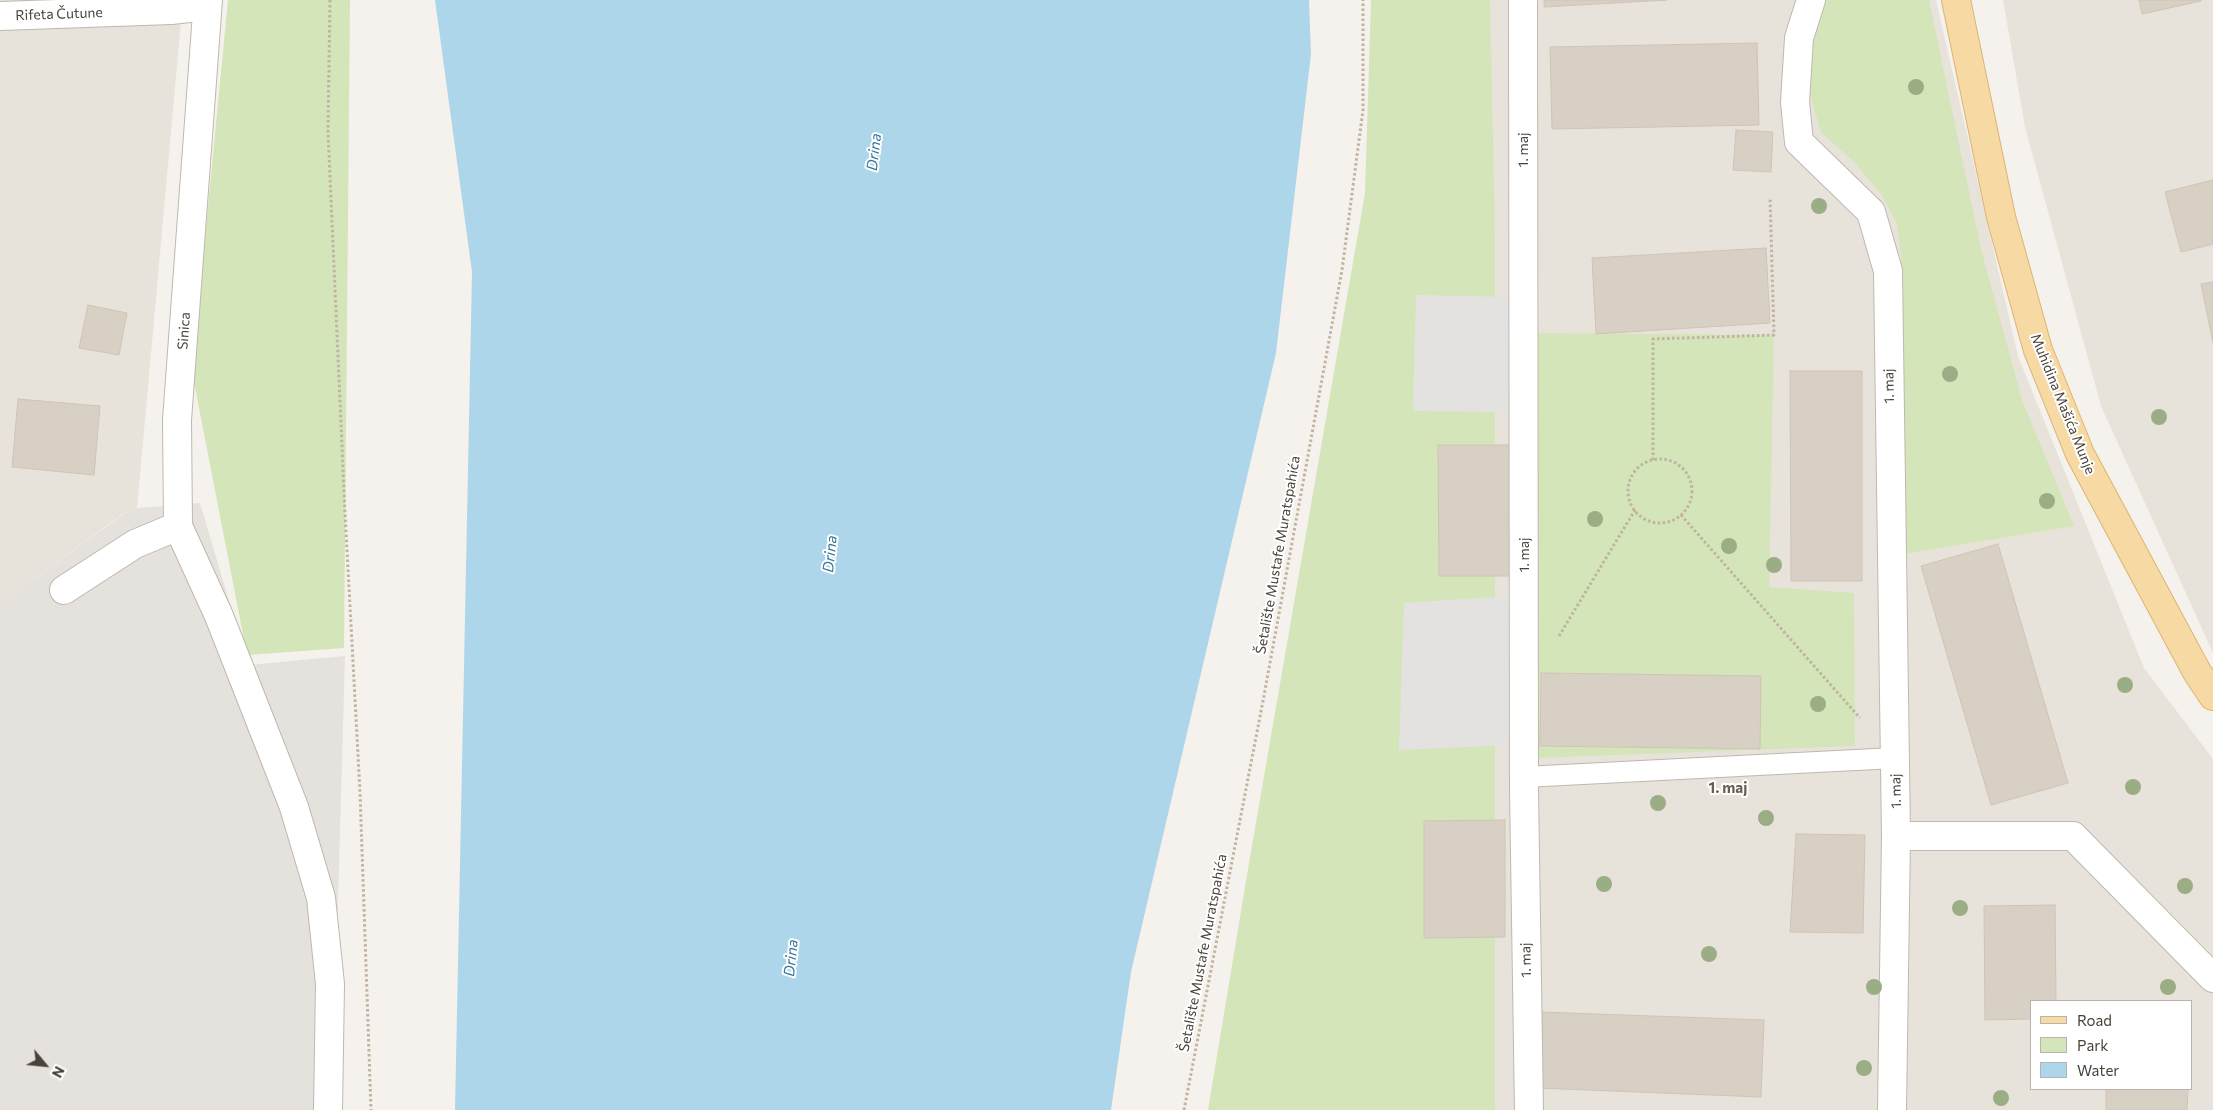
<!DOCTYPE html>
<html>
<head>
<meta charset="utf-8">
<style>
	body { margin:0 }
	#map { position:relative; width:2213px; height:1110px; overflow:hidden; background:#f5f1ec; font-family:Commissioner,sans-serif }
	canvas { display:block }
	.legend { position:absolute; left:2030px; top:1000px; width:162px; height:90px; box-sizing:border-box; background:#fff; border:1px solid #b6b3b0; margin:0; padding:6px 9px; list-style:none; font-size:15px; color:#49423a }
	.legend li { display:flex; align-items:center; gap:10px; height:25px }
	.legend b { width:25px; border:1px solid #b6b3b0 }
	.north { position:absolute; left:20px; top:1040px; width:50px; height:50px; -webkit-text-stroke:4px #fff; paint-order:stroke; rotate:118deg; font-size:14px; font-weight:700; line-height:20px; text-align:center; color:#49423a }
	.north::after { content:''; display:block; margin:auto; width:18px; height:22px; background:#49423a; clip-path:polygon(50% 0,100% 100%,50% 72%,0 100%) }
</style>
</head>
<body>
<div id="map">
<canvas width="2213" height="1110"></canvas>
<ul class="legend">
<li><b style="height:6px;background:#f6d9a3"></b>Road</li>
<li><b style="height:14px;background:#d4e5b9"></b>Park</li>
<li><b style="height:14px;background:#aed6eb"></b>Water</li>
</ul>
<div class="north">N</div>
</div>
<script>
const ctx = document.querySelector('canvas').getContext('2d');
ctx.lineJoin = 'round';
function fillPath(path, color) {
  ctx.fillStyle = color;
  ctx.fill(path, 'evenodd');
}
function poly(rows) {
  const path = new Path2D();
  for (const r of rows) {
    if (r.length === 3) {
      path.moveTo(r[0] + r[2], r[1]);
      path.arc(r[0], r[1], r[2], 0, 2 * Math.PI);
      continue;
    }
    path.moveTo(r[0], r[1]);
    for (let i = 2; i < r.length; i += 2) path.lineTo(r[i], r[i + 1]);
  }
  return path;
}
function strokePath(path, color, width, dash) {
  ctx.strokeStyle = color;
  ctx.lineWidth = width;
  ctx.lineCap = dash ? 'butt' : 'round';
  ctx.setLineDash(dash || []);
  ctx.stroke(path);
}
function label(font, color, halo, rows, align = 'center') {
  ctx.font = font + ' Commissioner,sans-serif';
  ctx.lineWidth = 4;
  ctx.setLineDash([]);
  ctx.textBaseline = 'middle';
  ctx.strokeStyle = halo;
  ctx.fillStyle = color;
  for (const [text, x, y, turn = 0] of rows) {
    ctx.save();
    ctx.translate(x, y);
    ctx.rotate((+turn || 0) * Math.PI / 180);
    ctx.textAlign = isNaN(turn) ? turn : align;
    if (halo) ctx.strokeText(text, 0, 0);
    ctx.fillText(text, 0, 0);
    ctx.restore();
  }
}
fillPath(poly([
	[0,0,183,0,137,508,124,513,8,598,0,598],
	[1399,0,1936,0,2018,356,2144,668,2213,759,2213,1110,1246,1110],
	[2032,1001,2192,1001,2192,1089,2032,1089],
	[2003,0,2213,0,2213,653,2101,406,2025,127]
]), '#e8e3da');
fillPath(poly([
	[200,503,248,665,345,656,332,1110,0,1110,0,598,8,598,125,513,137,508]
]), '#e5e1dd');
fillPath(poly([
	[228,0,350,0,344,648,247,655,192,372],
	[1371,0,1490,0,1495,234,1495,1110,1208,1110,1249,863,1365,193],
	[1823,0,1929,0,1981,249,2022,400,2074,526,1905,554,1901,256,1897,223,1881,194,1854,162,1821,132,1810,95,1808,52],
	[1532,333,1774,335,1769,587,1854,593,1855,746,1538,758]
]), '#d4e5b9');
fillPath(poly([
	[1416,295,1511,297,1511,412,1413,411],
	[1512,596,1510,745,1399,750,1404,603]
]), '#e4e2e0');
fillPath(poly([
	[435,0,1309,0,1311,54,1276,353,1131,972,1111,1110,455,1110,472,272]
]), '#aed6eb');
const building = poly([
	[1544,0,1667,0,1544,7,1544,0],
	[2139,0,2201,0,2201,1,2142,14,2139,0],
	[1757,43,1759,125,1552,129,1550,47,1757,43],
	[1736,130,1773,132,1771,172,1733,170,1736,130],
	[2213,180,2213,244,2181,252,2165,192,2213,180],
	[1766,248,1770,323,1596,334,1592,258,1766,248],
	[2213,282,2213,343,2201,284,2213,282],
	[88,305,127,313,119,355,79,348,88,305],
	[1790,371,1862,371,1862,581,1791,581,1790,371],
	[18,399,100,406,94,475,12,467,18,399],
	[1438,445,1515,445,1516,576,1439,576,1438,445],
	[1998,544,2068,783,1991,805,1921,566,1998,544],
	[1541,673,1761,676,1760,749,1540,746,1541,673],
	[1505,820,1505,937,1424,938,1424,821,1505,820],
	[1796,834,1865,835,1863,933,1790,932,1796,834],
	[2055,905,2056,1001,2032,1001,2032,1019,1985,1020,1984,906,2055,905],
	[1540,1012,1764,1020,1761,1097,1537,1088,1540,1012],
	[2106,1089,2188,1089,2187,1110,2106,1110,2106,1089]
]);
fillPath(building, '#d8cfc5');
strokePath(building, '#d0c4b6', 1);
const service = poly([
	[1524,777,1895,758]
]);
const minor = poly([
	[1523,0,1524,790,1529,1110],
	[1811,0,1799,38,1795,102,1799,142,1871,212,1888,271,1896,836,1892,1110],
	[0,16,171,10,207,6],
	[178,526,219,616,294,807,321,898,330,984,328,1110],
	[64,590,135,544,178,526,177,420,208,0],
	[1896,836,2073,836,2213,978]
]);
const primary = poly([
	[1956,0,2001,217,2038,350,2080,454,2197,672,2213,696]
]);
strokePath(service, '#bfb8af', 22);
strokePath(minor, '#bfb8af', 30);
strokePath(primary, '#dbb574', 30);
strokePath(poly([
	[330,0,328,132,345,513,360,792,371,1110],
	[1660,491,32],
	[1653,460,1653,339,1774,335,1770,197],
	[1681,515,1860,718],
	[1559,636,1635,510],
	[1184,1110,1263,701,1342,270,1363,110,1363,0]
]), '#c0b3a1', 3, [2.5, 2.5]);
strokePath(service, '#fff', 20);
strokePath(minor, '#fff', 28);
strokePath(primary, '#f6d9a3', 28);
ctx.fillStyle = '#9aad85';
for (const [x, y] of [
	[1916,87],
	[1819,206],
	[1950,374],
	[2159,417],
	[2047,501],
	[1595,519],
	[1729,546],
	[1774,565],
	[2125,685],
	[1818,704],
	[2133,787],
	[1658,803],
	[1766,818],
	[1604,884],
	[2185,886],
	[1960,908],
	[1709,954],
	[1874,987],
	[2168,987],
	[1864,1068],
	[2001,1098]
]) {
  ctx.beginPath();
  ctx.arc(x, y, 8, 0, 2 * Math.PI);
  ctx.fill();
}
label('14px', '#49423a', '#fff', [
	["Rifeta Čutune",59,14,-2],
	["1. maj",1523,150,-90],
	["Sinica",184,331,-86],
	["1. maj",1889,386,-91],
	["Muhidina Mašića Munje",2063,404,68],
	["Šetalište Mustafe Muratspahića",1278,555,-80],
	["1. maj",1524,555,-90],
	["1. maj",1896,791,-91],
	["Šetalište Mustafe Muratspahića",1203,953,-79],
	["1. maj",1526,960,-91]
]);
label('italic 15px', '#37789c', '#fff', [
	["Drina",874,152,-83],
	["Drina",830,554,-84],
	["Drina",791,958,-84]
]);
label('bold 15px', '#6a5f52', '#fff', [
	["1. maj",1728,788]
]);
</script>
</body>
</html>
